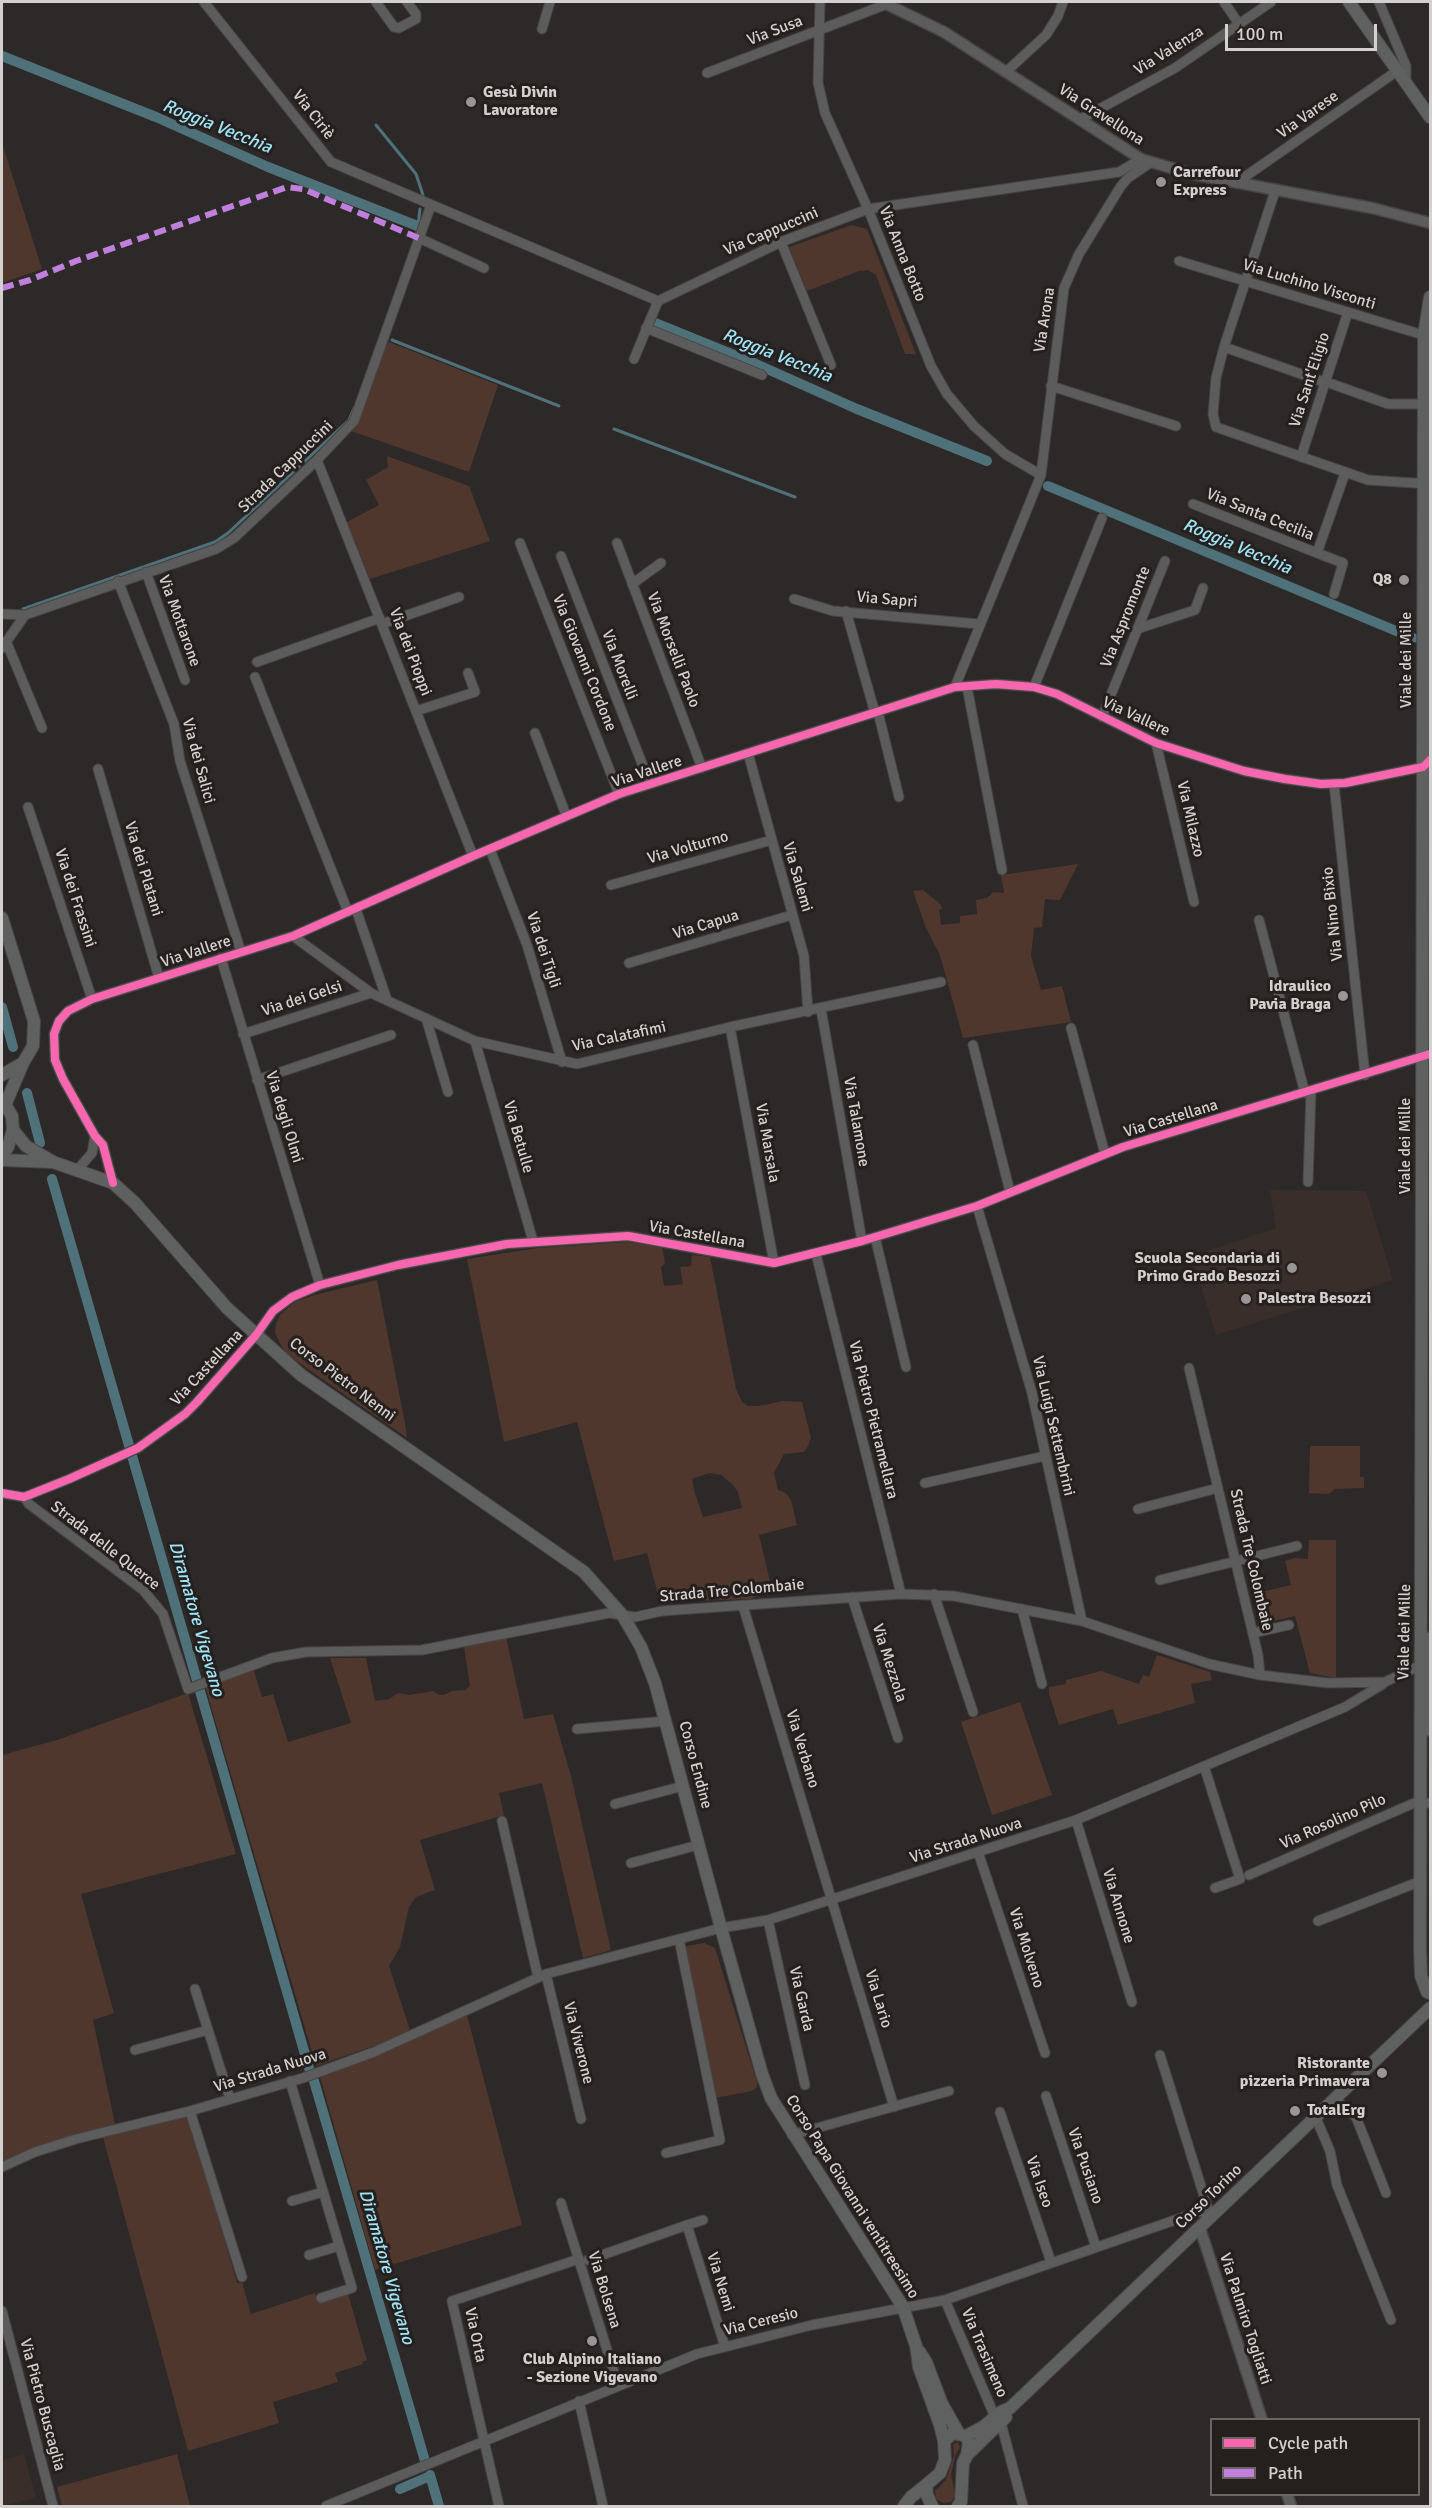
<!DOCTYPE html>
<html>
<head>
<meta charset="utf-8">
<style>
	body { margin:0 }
	#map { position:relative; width:1432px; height:2508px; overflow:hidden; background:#2d2928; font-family:Signika,sans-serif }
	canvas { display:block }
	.frame { position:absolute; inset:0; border:3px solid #d4d0cf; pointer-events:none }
	.legend { position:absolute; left:1210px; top:2418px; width:210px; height:78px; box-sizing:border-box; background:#251f1d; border:2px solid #6b6664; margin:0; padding:8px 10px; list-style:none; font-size:18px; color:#d4d0cf }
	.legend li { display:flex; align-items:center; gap:12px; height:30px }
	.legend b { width:30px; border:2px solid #6b6664 }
	.scale { position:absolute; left:1225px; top:24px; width:152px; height:27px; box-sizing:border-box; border:3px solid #d4d0cf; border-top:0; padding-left:8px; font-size:18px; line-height:21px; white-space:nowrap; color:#d4d0cf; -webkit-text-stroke:4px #251f1d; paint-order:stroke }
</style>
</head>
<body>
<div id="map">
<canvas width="1432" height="2508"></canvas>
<div class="frame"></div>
<ul class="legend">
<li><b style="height:8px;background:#f766af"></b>Cycle path</li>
<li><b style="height:8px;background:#c07fdc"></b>Path</li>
</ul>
<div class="scale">100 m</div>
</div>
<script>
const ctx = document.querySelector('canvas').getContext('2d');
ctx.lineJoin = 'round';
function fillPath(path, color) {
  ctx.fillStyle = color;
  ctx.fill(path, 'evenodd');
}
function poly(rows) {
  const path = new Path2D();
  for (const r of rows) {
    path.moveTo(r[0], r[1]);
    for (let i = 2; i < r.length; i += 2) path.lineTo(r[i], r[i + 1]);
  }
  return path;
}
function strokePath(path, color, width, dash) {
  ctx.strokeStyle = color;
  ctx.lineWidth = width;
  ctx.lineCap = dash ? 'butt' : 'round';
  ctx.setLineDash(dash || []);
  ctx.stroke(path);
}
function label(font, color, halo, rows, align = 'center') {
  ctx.font = font + ' Signika,sans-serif';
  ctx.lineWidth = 6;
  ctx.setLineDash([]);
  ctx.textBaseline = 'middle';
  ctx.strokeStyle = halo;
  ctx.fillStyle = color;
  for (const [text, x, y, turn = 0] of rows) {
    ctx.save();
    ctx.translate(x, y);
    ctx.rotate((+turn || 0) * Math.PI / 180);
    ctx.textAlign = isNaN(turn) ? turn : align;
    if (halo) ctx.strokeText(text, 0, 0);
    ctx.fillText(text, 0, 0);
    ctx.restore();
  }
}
fillPath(poly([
	[1270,1190,1366,1191,1393,1280,1216,1335,1192,1256,1276,1228],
	[24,2454,36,2498,2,2506,2,2460]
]), '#392e2a');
fillPath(poly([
	[2,143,42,269,2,283],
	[852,225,867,229,916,354,905,354,876,275,868,270,859,271,807,291,789,247],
	[389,342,498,385,469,472,351,431,380,357],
	[387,456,469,486,490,541,370,579,347,522,379,505,366,480,388,467],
	[1078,864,1060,900,1045,899,1042,927,1034,928,1031,956,1041,990,1062,986,1071,1022,963,1038,940,955,926,928,913,891,923,890,939,903,943,909,939,910,941,925,960,923,960,916,977,914,976,900,987,898,993,892,1004,893,1001,875],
	[628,1242,662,1247,665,1263,661,1267,664,1286,683,1284,680,1267,691,1266,692,1255,710,1257,736,1389,742,1402,748,1406,759,1406,783,1401,802,1402,811,1438,808,1446,804,1452,784,1454,774,1473,778,1490,786,1493,791,1500,797,1525,759,1535,772,1590,760,1591,756,1597,751,1599,660,1602,647,1553,614,1561,577,1422,504,1442,467,1259,538,1248],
	[710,1473,721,1475,732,1484,738,1492,742,1508,703,1517,694,1490,692,1479],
	[377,1280,405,1423,407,1438,285,1353,275,1333,276,1324,280,1315,295,1302,314,1295],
	[1310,1446,1360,1446,1360,1477,1364,1477,1364,1488,1335,1489,1329,1494,1309,1493],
	[1309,1540,1336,1540,1336,1678,1310,1673,1295,1616,1261,1624,1253,1594,1291,1585,1285,1561,1294,1558,1308,1559],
	[506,1637,524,1719,553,1714,571,1776,611,1950,583,1958,542,1783,499,1793,504,1815,420,1840,435,1890,416,1897,409,1907,400,1947,389,1966,410,2030,379,2044,316,2066,205,1686,253,1668,262,1697,273,1694,288,1742,351,1723,330,1658,366,1658,375,1701,389,1699,398,1693,410,1695,433,1691,439,1695,443,1695,453,1691,465,1690,470,1686,464,1646],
	[1157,1655,1210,1672,1212,1680,1191,1684,1195,1703,1118,1725,1113,1709,1059,1725,1049,1694,1049,1687,1066,1684,1066,1680,1101,1671,1139,1684,1143,1675,1149,1677],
	[188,1693,236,1854,81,1894,114,2013,93,2020,115,2124,63,2139,2,2163,2,1755,57,1740],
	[1020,1702,1052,1795,992,1815,961,1722],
	[704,1943,715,1948,757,2082,757,2087,752,2091,715,2098,681,1947],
	[467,2015,522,2225,375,2270,320,2077],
	[182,2117,186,2117,191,2122,237,2283,242,2282,251,2314,315,2293,318,2303,348,2294,367,2360,362,2362,363,2364,335,2373,338,2382,273,2402,279,2423,188,2451,103,2137],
	[958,2442,960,2448,956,2453,951,2475,956,2496,951,2502,943,2503,936,2499,935,2491,946,2480,954,2455,953,2444],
	[177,2454,190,2506,62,2506,57,2487]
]), '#4f372d');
strokePath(poly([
	[376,125,416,174,423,195],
	[417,233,420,209],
	[392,340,559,406],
	[614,429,795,497],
	[23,609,215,542,228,533,349,420,354,408]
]), '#4f717a', 3);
strokePath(poly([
	[2,56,156,117,268,167,420,227],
	[655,323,756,364,857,409,987,461],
	[1048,486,1413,638],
	[2,1007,13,1047],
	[27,1093,40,1143],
	[52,1179,309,2068],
	[314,2081,425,2461],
	[430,2475,439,2506],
	[400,2489,430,2476]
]), '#4f717a', 10);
const minor = poly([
	[204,2,331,162,658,301,781,242,868,209,1119,172,1141,159],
	[376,2,394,27,399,28,416,19,416,14,407,2],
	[820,2,818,83,825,113,868,209,931,366,947,394,974,426,1005,454,1041,475],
	[1224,2,1239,24],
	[1379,2,1406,66,1406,84],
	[542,29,550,2],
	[1007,71,1046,35,1058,16,1063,2],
	[707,73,887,4],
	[1079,120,1175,68,1271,2],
	[1236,183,1397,71],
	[1275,191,1224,347,1216,378,1213,414,1216,427,1368,480,1430,484],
	[421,239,484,268],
	[781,242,831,365],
	[1179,261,1430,337],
	[646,328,762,375],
	[1224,347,1324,382],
	[634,359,658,301],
	[1332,384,1388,404,1424,404],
	[1051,386,1176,426],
	[1301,457,1348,312],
	[317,460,473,856],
	[1193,504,1317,553,1345,473],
	[520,543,619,794],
	[617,543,702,768],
	[1317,553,1343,563,1334,594],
	[561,556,650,784],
	[146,572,185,680],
	[118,581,174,724,180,761,241,952],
	[632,584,661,563],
	[794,599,833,611,979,624],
	[846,611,875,713],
	[2,614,25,615,216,549,234,538,317,460,354,421,431,205],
	[382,624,459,597],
	[1137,629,1195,610,1203,588],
	[6,641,42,728],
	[2,648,25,615],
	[257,662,380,618],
	[255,677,348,912],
	[955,687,1041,475,1064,288,1079,254,1121,186,1128,178,1150,163],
	[967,687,1002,870],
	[1034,687,1102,518],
	[416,711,475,692,468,673],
	[878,712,899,797],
	[1102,717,1165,561],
	[535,733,566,815],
	[1156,743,1194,902],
	[748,753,804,956,808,1012],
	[98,769,159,978],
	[1334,784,1365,1075],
	[28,807,92,999],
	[490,849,527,945,562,1062],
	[611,885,772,840],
	[356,909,387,1000],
	[1259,920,1305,1093],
	[293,936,371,993,475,1041,577,1064,730,1027,941,982],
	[221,958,320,1285],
	[629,963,792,915],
	[821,1009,862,1241],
	[426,1018,448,1092],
	[730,1027,774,1263],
	[1071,1028,1105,1154],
	[243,1034,371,993],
	[475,1041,533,1241],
	[973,1045,1010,1192],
	[257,1080,391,1035],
	[78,1169,92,1153,95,1136],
	[1308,1182,1311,1091],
	[113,1183,103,1145,95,1136,63,1079,55,1060,54,1034,59,1021,68,1011,92,999,293,936,473,856,619,794,955,687,996,684,1034,687,1057,694,1156,743,1244,771,1285,779,1321,784,1345,783,1423,767,1430,760],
	[977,1206,1032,1393,1082,1621],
	[875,1237,906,1367],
	[816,1254,901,1594],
	[1189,1368,1258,1655,1260,1675],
	[925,1483,1045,1456],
	[5,1494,24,1497,69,1479,138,1448,185,1414,197,1402,256,1335,273,1311,292,1297,320,1285,398,1265,507,1244,628,1236,774,1263,862,1241,977,1206,1123,1147,1430,1054],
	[24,1497,29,1504,143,1590,163,1614,188,1689,272,1658,306,1652,422,1650,609,1613,635,1617,662,1611,901,1594,954,1596,1082,1621,1209,1664,1260,1675,1328,1683,1385,1682,1423,1664],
	[1138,1509,1218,1488],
	[1160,1580,1297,1546],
	[934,1594,973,1712],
	[852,1597,898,1738],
	[743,1606,894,2107],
	[1022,1609,1042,1684],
	[1253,1633,1289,1625],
	[577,1729,666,1721],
	[1204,1766,1240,1879,1215,1888],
	[615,1804,683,1786],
	[1076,1820,1132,2002],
	[502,1821,538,1977],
	[978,1852,1045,2053],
	[631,1863,698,1845],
	[1249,1875,1414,1803,1430,1803],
	[768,1920,805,2085],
	[1318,1921,1421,1881],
	[546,1974,581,2119],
	[195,1989,230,2099],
	[135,2050,208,2030],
	[1160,2055,1209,2212],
	[290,2081,352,2288,321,2298],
	[1046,2096,1096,2247],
	[1335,2099,1356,2117,1386,2193],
	[190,2111,242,2277],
	[1000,2112,1051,2262],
	[1316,2118,1330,2151,1337,2185,1391,2320],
	[792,2135,949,2091],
	[666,2153,720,2140,679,1939],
	[2,2167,35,2152,76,2139,190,2111,303,2078,374,2052,546,1974,721,1928,768,1920,1076,1820,1345,1707,1383,1684],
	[292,2201,323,2192],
	[561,2203,618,2385],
	[687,2225,703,2220],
	[309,2255,339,2246],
	[588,2260,687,2225,725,2347],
	[945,2300,995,2417],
	[2,2311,53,2506],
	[579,2401,603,2506],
	[1001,2423,1023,2506],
	[326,2506,697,2354,812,2325,945,2300,1198,2212,1218,2212],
	[499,2506,452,2301,579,2259]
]);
const tertiary = poly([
	[882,2,944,32,1141,159,1192,174,1372,208,1430,223],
	[1200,2228,1262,2420],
	[1287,2494,1291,2506]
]);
const secondary = poly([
	[1349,2,1430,117],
	[1430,297,1424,335,1420,1948,1421,1976,1427,1992,1430,1993],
	[2,918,34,1021,33,1046,23,1063,6,1103],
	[2,1075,23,1063],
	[13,1130,26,1146,53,1162,113,1183,135,1203,227,1308,301,1375,584,1572,623,1616,641,1647,655,1683,721,1928,762,2074,771,2098,903,2307,916,2346,919,2367,940,2425,944,2441],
	[2,1155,8,1147,13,1130,12,1116,2,1099],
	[2,1160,52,1162],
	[1430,1638,1430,1730],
	[919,2351,926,2362,942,2404,959,2434],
	[966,2436,983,2427,1001,2412,1010,2408,1430,2008],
	[967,2455,1006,2417],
	[904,2506,911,2497,926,2485],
	[932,2506,927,2495,926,2485,940,2473,945,2460,944,2441,953,2433,966,2436,969,2443,967,2455,963,2463,961,2502,958,2506]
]);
strokePath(minor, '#474544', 11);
strokePath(tertiary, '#474544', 13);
strokePath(secondary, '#474544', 14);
strokePath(minor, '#5c5c5c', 9);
strokePath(tertiary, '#5c5c5c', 10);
strokePath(secondary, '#5f6060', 12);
strokePath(poly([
	[2,288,30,280,76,261,287,187,303,189,421,239]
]), '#c07fdc', 6, [12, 6]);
strokePath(poly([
	[113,1183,103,1145,95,1136,63,1079,55,1060,54,1034,59,1021,68,1011,92,999,293,936,473,856,619,794,955,687,996,684,1034,687,1057,694,1156,743,1244,771,1285,779,1321,784,1345,783,1423,767,1430,760],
	[2,1493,24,1497,69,1479,138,1448,185,1414,197,1402,256,1335,273,1311,292,1297,320,1285,398,1265,507,1244,628,1236,774,1263,862,1241,977,1206,1123,1147,1430,1054]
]), '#f766af', 8);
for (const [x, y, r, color] of [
	[471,102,6,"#9a9695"],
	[1161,182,6,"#9a9695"],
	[1404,580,6,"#9a9695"],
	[1343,996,6,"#9a9695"],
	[1292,1268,6,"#9a9695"],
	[1246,1299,6,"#9a9695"],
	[1382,2073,6,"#9a9695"],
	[1295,2111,6,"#9a9695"],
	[592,2341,6,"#9a9695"]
]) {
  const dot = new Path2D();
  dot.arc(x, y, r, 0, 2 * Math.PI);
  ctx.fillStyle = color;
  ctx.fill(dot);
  strokePath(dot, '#251f1d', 2);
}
label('16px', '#d4d0cf', '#251f1d', [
	["Via Susa",775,31,-21],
	["Via Valenza",1169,51,-32],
	["Via Ciriè",313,115,52],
	["Via Gravellona",1101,115,33],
	["Via Varese",1308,115,-35],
	["Via Cappuccini",771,232,-23],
	["Via Anna Botto",902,254,68],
	["Via Luchino Visconti",1309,285,17],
	["Via Arona",1045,320,-81],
	["Via Sant'Eligio",1310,380,-72],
	["Strada Cappuccini",286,467,-44],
	["Via Santa Cecilia",1260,515,22],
	["Via Sapri",887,600,5],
	["Via Aspromonte",1126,617,-68],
	["Via Mottarone",179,621,70],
	["Via Morselli Paolo",673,650,69],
	["Via dei Pioppi",410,652,69],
	["Viale dei Mille",1407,660,-90],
	["Via Giovanni Cordone",584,663,68],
	["Via Morelli",619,665,69],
	["Via Vallere",1136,717,25],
	["Via dei Salici",198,761,75],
	["Via Vallere",647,772,-18],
	["Via Milazzo",1190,819,77],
	["Via Volturno",688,848,-16],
	["Via dei Platani",143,869,73],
	["Via Salemi",797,877,74],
	["Via dei Frassini",75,898,72],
	["Via Nino Bixio",1333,914,-96],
	["Via Capua",706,925,-17],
	["Via dei Tigli",543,950,72],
	["Via Vallere",196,952,-18],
	["Via dei Gelsi",302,999,-18],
	["Via Calatafimi",619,1037,-12],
	["Via degli Olmi",284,1117,73],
	["Via Castellana",1171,1119,-17],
	["Via Talamone",856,1122,80],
	["Via Betulle",518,1137,74],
	["Via Marsala",767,1143,80],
	["Viale dei Mille",1406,1146,-90],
	["Via Castellana",697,1235,10],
	["Via Castellana",207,1368,-47],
	["Corso Pietro Nenni",342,1380,37],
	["Via Pietro Pietramellara",873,1420,76],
	["Via Luigi Settembrini",1053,1426,77],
	["Strada delle Querce",105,1546,38],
	["Strada Tre Colombaie",1251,1560,77],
	["Strada Tre Colombaie",732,1591,-5],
	["Viale dei Mille",1405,1632,-89],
	["Via Mezzola",889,1663,72],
	["Via Verbano",802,1749,73],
	["Corso Endine",695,1765,75],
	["Via Rosolino Pilo",1333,1822,-24],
	["Via Strada Nuova",966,1841,-18],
	["Via Annone",1118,1906,73],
	["Via Molveno",1026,1948,72],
	["Via Garda",801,1999,77],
	["Via Lario",878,1999,73],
	["Via Viverone",578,2043,76],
	["Via Strada Nuova",270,2071,-17],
	["Via Pusiano",1085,2166,71],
	["Via Iseo",1039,2182,71],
	["Corso Papa Giovanni ventitreesimo",852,2197,58],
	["Corso Torino",1209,2197,-44],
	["Via Nemi",720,2282,73],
	["Via Bolsena",604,2290,73],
	["Via Palmiro Togliatti",1245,2319,72],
	["Via Ceresio",761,2322,-14],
	["Via Orta",475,2335,78],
	["Via Trasimeno",984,2353,67],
	["Via Pietro Buscaglia",42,2405,75]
]);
label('bold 16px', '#d4d0cf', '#251f1d', [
	["Gesù Divin",483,93],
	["Lavoratore",483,111],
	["Carrefour",1173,173],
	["Express",1173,191],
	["Q8",1392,580,"right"],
	["Idraulico",1331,987,"right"],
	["Pavia Braga",1331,1005,"right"],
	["Scuola Secondaria di",1280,1259,"right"],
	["Primo Grado Besozzi",1280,1277,"right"],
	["Palestra Besozzi",1258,1299],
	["Ristorante",1370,2064,"right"],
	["pizzeria Primavera",1370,2082,"right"],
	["TotalErg",1307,2111],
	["Club Alpino Italiano",592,2360,"center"],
	["- Sezione Vigevano",592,2378,"center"]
], 'left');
label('italic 18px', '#9de4f7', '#251f1d', [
	["Roggia Vecchia",217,127,22],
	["Roggia Vecchia",777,356,22],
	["Roggia Vecchia",1237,547,23],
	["Diramatore Vigevano",196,1619,74],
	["Diramatore Vigevano",386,2267,74]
]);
</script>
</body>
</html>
